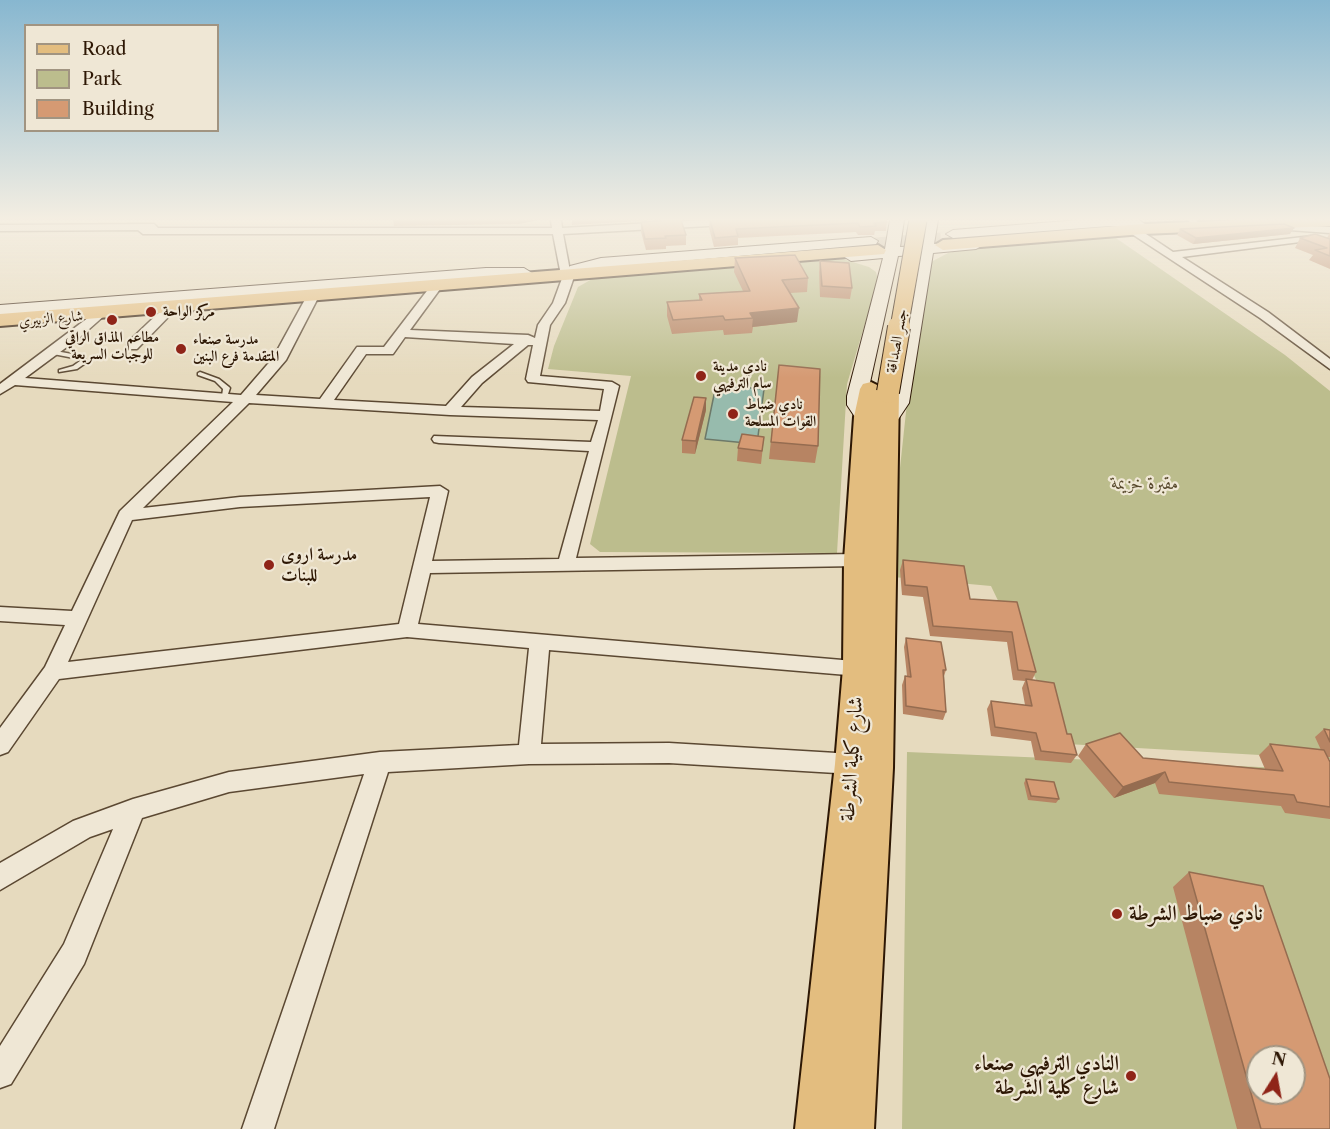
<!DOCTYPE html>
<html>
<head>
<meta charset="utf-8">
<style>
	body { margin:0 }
	#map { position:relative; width:1330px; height:1129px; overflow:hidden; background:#e6dabe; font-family:"Libre Caslon Text",serif }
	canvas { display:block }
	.legend { position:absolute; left:24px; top:24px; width:195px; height:108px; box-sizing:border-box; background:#efe7d5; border:2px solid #a19481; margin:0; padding:8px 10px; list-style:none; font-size:18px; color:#2d1704 }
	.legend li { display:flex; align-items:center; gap:12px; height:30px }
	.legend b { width:30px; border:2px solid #a19481 }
	.north { position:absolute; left:1246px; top:1045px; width:60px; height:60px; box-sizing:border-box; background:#efe7d5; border:2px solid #a19481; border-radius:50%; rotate:11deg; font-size:16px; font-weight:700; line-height:24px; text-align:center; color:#2d1704 }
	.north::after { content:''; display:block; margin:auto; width:21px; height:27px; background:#8f2418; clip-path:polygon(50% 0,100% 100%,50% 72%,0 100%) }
</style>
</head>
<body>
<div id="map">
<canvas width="1330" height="1129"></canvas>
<ul class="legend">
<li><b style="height:8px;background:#e3bd7f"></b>Road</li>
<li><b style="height:16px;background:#bcbd8d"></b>Park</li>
<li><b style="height:16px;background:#d59a73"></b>Building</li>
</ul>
<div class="north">N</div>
</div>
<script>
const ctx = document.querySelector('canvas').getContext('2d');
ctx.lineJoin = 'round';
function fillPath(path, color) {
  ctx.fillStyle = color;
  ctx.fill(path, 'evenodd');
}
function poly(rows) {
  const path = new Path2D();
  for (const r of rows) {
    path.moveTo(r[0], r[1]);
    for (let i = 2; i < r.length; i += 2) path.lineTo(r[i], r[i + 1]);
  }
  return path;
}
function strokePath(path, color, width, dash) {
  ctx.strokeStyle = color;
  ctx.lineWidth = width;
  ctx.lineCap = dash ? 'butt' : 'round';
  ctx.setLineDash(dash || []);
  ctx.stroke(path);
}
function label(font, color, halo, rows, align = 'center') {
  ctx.font = font + ' "Libre Caslon Text",Amiri,serif';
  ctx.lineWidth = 4.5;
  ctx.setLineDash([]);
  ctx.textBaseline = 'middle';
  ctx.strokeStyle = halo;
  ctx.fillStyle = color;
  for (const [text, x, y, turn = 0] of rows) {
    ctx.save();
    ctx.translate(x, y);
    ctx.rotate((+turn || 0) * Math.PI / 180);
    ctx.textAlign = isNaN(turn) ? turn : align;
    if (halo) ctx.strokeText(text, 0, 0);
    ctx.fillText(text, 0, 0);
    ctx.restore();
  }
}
fillPath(poly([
	[1113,236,1285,355,1330,391,1330,759,1067,744,991,586,893,577,897,496,914,337,931,262,948,253,971,247],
	[843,259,869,267,876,272,878,280,847,384,837,553,600,552,590,544,631,376,548,369,554,346,578,287,592,279],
	[907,752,1330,770,1330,1129,902,1129],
	[1258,1057,1294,1057,1294,1093,1258,1093]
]), '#bcbd8d');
const water = poly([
	[716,385,764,389,757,444,705,439,716,385]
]);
fillPath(water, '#97bbad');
strokePath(water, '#6d7969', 1.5);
strokePath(poly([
	[875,246,941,241]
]), '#c1b399', 17, [17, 9]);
const lane = poly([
	[50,350,83,356,87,362,77,369,59,372,59,370,73,366,80,361,79,359,48,353,47,352,50,350],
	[200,372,219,379,229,387,230,388,227,397,223,397,222,396,223,389,215,381,198,375,198,373,200,372]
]);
const street = poly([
	[551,220,561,220,562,228,705,220,768,220,763,223,563,234,570,271,575,274,565,303,550,325,540,376,612,382,619,386,576,558,858,554,864,556,867,560,864,564,858,566,430,573,418,624,866,662,869,668,866,674,859,676,549,650,541,744,669,743,853,754,861,757,864,764,861,771,853,774,669,763,529,764,388,772,274,1129,242,1129,364,774,229,792,142,818,84,964,11,1084,0,1088,0,1046,64,944,113,829,90,837,0,890,0,863,73,821,133,799,229,772,380,752,519,745,529,648,407,637,59,679,8,752,0,755,0,728,45,667,65,625,0,621,0,607,72,611,120,511,233,402,15,385,0,394,0,384,101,308,107,312,105,315,79,338,25,378,241,395,273,358,308,294,314,291,320,294,286,360,256,395,320,399,357,347,384,347,433,283,443,285,410,330,528,335,535,338,538,325,553,303,564,273,560,270,553,234,143,234,138,230,0,231,0,225,154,224,158,228,552,228,551,220],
	[405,337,514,344,472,377,446,406,334,400,366,354,393,354,405,337],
	[528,345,533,345,526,379,528,382,604,389,600,411,461,407,482,383,528,345],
	[249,403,450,415,598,420,591,442,434,436,432,439,434,442,439,443,589,451,559,559,432,561,448,491,440,486,240,497,143,508,249,403],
	[430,497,399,624,68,662,132,520,240,507,430,497],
	[1187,220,1197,220,1198,221,1193,224,1187,220],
	[1293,225,1330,227,1330,233,1289,230,1289,226,1293,225],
	[1132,230,1140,230,1173,252,1312,236,1312,240,1308,241,1182,257,1268,312,1330,359,1330,369,1260,318,1132,234,1132,230],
	[168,304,178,307,137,349,127,349,127,343,168,304]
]);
const secondary = poly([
	[890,220,904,220,900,247,919,246,924,220,938,220,934,244,976,241,983,245,976,249,933,253,909,403,895,424,888,426,881,424,878,420,889,403,917,255,898,256,867,396,867,405,875,417,872,421,865,423,858,421,855,417,847,405,847,396,883,258,851,261,843,256,851,251,885,249,890,220],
	[1079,220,1139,220,1145,224,1138,228,1109,226,953,238,946,234,953,230,1079,220],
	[871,237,878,241,876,244,601,268,575,274,567,269,570,266,601,258,871,237],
	[486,268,524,268,532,273,524,278,486,278,0,315,0,305,486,268]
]);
const primary = poly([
	[1240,220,1330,220,1330,226,1143,234,943,250,935,245,943,240,1143,224,1240,220],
	[878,245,886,250,884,254,0,326,0,314,878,245],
	[871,382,881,387,896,387,899,392,893,768,874,1129,795,1129,835,764,843,668,844,560,854,417,860,389,863,384,871,382]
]);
strokePath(lane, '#5b4832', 3);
strokePath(street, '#5b4832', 3);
strokePath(secondary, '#2d1704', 2);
strokePath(primary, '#2d1704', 4);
fillPath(lane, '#efe7d5');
fillPath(street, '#efe7d5');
fillPath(secondary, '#efe7d5');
fillPath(primary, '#e3bd7f');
const primaryBridgeFar1 = poly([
	[899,328,918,220]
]);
const primaryBridge = poly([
	[888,392,899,327]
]);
strokePath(primaryBridgeFar1, '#2d1704', 19, []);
strokePath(primaryBridge, '#2d1704', 24, []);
strokePath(primaryBridgeFar1, '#e3bd7f', 17);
strokePath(primaryBridge, '#e3bd7f', 22);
fillPath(poly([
	[393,220,538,220,518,224,394,226],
	[572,220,659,220,572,225],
	[710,220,887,222,886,231,875,231,874,235,858,235,856,232,738,238,738,245,714,247,709,228],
	[641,222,686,235,686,245,666,246,666,249,646,250,641,232],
	[1180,229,1290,234,1193,244,1177,235],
	[1330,232,1330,269,1309,260,1313,255,1295,248,1300,238,1327,238],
	[735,258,808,278,807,292,790,293,797,322,753,327,752,333,724,335,723,330,672,334,667,316,667,302,699,300,699,294,743,291,734,272],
	[820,261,852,288,850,299,820,297,819,272],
	[779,365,818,446,815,463,769,459],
	[706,410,695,454,682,453,682,440],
	[764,437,761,464,737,461,738,448],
	[903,560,970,599,1017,602,1036,672,1032,680,1067,734,1077,755,1071,763,1035,760,1031,741,991,736,987,709,991,701,1025,705,1022,688,1025,681,1013,680,1007,642,930,636,923,597,902,595,900,570],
	[906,638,946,670,944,676,946,712,943,720,903,714,902,685,905,676,907,676,904,647],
	[1324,729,1330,730,1330,757,1327,757,1330,762,1330,819,1285,813,1281,806,1159,794,1155,783,1114,798,1078,756,1086,744,1143,758,1265,769,1259,755,1270,744,1321,750,1315,737],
	[1026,779,1059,799,1056,803,1028,800,1024,783],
	[1189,872,1330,1129,1237,1129,1173,887]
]), '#b78463');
fillPath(poly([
	[517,220,538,220,518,224],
	[1294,228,1290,234,1193,244,1196,238],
	[799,308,797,322,752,327,753,318,750,313],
	[706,398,706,410,695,454,696,441],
	[1165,772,1155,783,1114,798,1123,787]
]), '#956c50');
const building = poly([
	[669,220,681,220,686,235,665,236,666,238,645,239,641,222,669,220],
	[710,220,886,220,887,222,874,223,876,226,860,227,858,223,736,229,738,236,715,238,710,220],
	[1284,224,1294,228,1196,238,1180,229,1284,224],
	[1315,234,1330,239,1330,256,1315,250,1327,248,1300,238,1315,234],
	[795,255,808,278,782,280,799,308,750,313,753,318,725,320,723,316,673,320,667,302,702,300,699,294,750,291,735,258,795,255],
	[820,261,849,263,852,288,822,286,820,261],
	[779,365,820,369,818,446,771,442,779,365],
	[694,397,706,398,696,441,682,440,694,397],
	[742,434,764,437,762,451,738,448,742,434],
	[903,560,964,566,970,599,1017,602,1036,672,1018,670,1012,632,933,626,927,587,905,585,903,560],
	[906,638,941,642,946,670,943,670,946,712,906,706,905,676,911,677,906,638],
	[1026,679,1054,683,1067,734,1071,734,1077,755,1041,751,1036,733,995,727,991,701,1032,706,1026,679],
	[1324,729,1330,730,1330,742,1324,729],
	[1120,733,1143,758,1283,771,1270,744,1324,750,1330,762,1330,807,1297,802,1294,795,1169,782,1165,772,1123,787,1086,744,1120,733],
	[1026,779,1054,782,1059,799,1031,796,1026,779],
	[1189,872,1263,886,1330,1079,1330,1129,1261,1129,1189,872],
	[1258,1057,1294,1057,1294,1093,1258,1093,1258,1057]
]);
fillPath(building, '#d59a73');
strokePath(building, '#956c50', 1.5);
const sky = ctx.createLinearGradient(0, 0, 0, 378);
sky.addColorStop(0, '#87b7d0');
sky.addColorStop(0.58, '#f4eee2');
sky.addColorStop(1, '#f4eee200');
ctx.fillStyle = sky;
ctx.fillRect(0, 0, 1330, 378);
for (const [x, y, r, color] of [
	[151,312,6,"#8f2418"],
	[112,320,6,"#8f2418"],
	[181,349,6,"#8f2418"],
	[701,376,6,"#8f2418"],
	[733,414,6,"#8f2418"],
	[269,565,6,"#8f2418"],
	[1117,914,6,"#8f2418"],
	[1131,1076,6,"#8f2418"]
]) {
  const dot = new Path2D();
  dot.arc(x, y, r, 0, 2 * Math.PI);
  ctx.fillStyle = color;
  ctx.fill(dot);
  strokePath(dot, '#efe7d5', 2);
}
label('bold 15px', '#2d1704', '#efe7d5', [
	["مركز الواحة",163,312],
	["مطاعم المذاق الراقي",112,338,"center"],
	["للوجبات السريعة",112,355,"center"],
	["مدرسة صنعاء",193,340],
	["المتقدمة فرع البنين",193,357],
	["نادي مدينة",713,367],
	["سام الترفيهي",713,384],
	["نادي ضباط",745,405],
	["القوات المسلحة",745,422]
], 'left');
label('15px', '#2d1704', '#efe7d5', [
	["شارع الزبيري",51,319,-5],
	["جسر الصداقة",897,341,-80]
]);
label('italic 18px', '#58492d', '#efe7d5', [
	["مقبرة خزيمة",1145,484]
]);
label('bold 18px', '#2d1704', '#efe7d5', [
	["مدرسة اروى",281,555],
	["للبنات",281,576]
], 'left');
label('21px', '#2d1704', '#efe7d5', [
	["شارع كلية الشرطة",852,759,-86]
]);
label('bold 21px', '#2d1704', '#efe7d5', [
	["نادي ضباط الشرطة",1129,914],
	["النادي الترفيهي صنعاء",1119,1064,"right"],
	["شارع كلية الشرطة",1119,1088,"right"]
], 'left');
</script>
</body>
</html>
